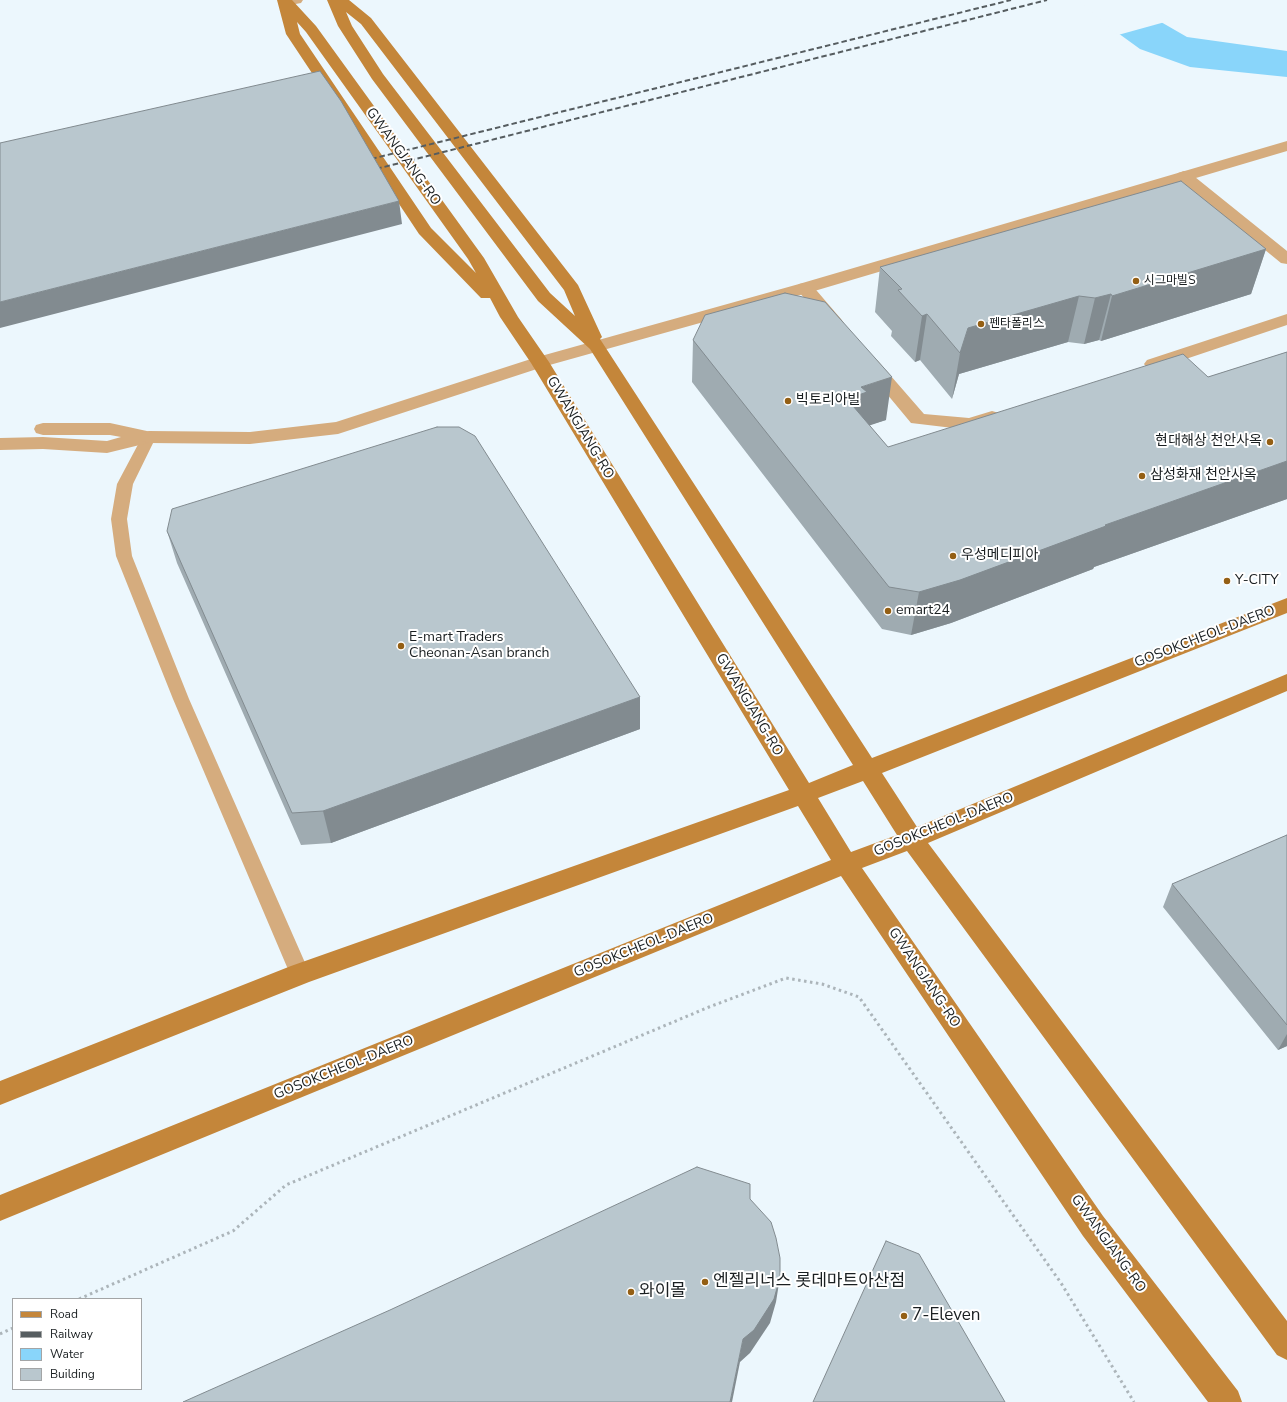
<!DOCTYPE html>
<html>
<head>
<meta charset="utf-8">
<style>
	body { margin:0 }
	#map { position:relative; width:1287px; height:1402px; overflow:hidden; background:#ecf7fd; font-family:"Nunito Sans",sans-serif }
	canvas { display:block }
	.legend { position:absolute; left:12px; top:1298px; width:130px; height:92px; box-sizing:border-box; background:#fff; border:1px solid #a3a5a6; margin:0; padding:5px 7px; list-style:none; font-size:12px; color:#1a1f21 }
	.legend li { display:flex; align-items:center; gap:8px; height:20px }
	.legend b { width:20px; border:1px solid #a3a5a6 }
</style>
</head>
<body>
<div id="map">
<canvas width="1287" height="1402"></canvas>
<ul class="legend">
<li><b style="height:5px;background:#c4863a"></b>Road</li>
<li><b style="height:5px;background:#565d60"></b>Railway</li>
<li><b style="height:11px;background:#89d5fa"></b>Water</li>
<li><b style="height:11px;background:#b9c7ce"></b>Building</li>
</ul>
</div>
<script>
const ctx = document.querySelector('canvas').getContext('2d');
ctx.lineJoin = 'round';
function fillPath(path, color) {
  ctx.fillStyle = color;
  ctx.fill(path, 'evenodd');
}
function poly(rows) {
  const path = new Path2D();
  for (const r of rows) {
    path.moveTo(r[0], r[1]);
    for (let i = 2; i < r.length; i += 2) path.lineTo(r[i], r[i + 1]);
  }
  return path;
}
function strokePath(path, color, width, dash) {
  ctx.strokeStyle = color;
  ctx.lineWidth = width;
  ctx.lineCap = dash ? 'butt' : 'round';
  ctx.setLineDash(dash || []);
  ctx.stroke(path);
}
function label(font, color, halo, rows, align = 'center') {
  ctx.font = font + ' "Nunito Sans","Noto Sans KR",sans-serif';
  ctx.lineWidth = 4;
  ctx.setLineDash([]);
  ctx.textBaseline = 'middle';
  ctx.strokeStyle = halo;
  ctx.fillStyle = color;
  for (const [text, x, y, turn = 0] of rows) {
    ctx.save();
    ctx.translate(x, y);
    ctx.rotate((+turn || 0) * Math.PI / 180);
    ctx.textAlign = isNaN(turn) ? turn : align;
    if (halo) ctx.strokeText(text, 0, 0);
    ctx.fillText(text, 0, 0);
    ctx.restore();
  }
}
fillPath(poly([
	[1154,18,1187,37,1287,51,1287,77,1190,67,1140,49,1111,28]
]), '#89d5fa');
fillPath(poly([
	[1078,0,1136,0,1165,22,1118,35]
]), '#ecf7fd');
strokePath(poly([
	[79,1299,233,1231,286,1185,709,1007,786,978,822,984,859,997,1061,1283,1134,1402],
	[0,1334,13,1328]
]), '#acb5ba', 3, [2.5, 3.5]);
fillPath(poly([
	[149,432,154,434,156,437,133,484,127,519,132,556,189,699,310,974,307,980,300,982,293,980,290,974,173,699,116,556,111,519,117,484,142,437,144,434,149,432]
]), '#d5ac7e');
fillPath(poly([
	[279,0,303,0,301,3,285,6,280,5,278,2,279,0],
	[1184,171,1190,173,1287,251,1287,264,1281,263,1178,179,1176,176,1178,173,1184,171],
	[805,283,811,284,841,319,844,323,841,327,835,328,829,327,799,292,796,288,799,284,805,283],
	[1287,314,1287,325,1159,368,1153,370,1147,368,1144,364,1147,360,1287,314],
	[871,358,877,360,924,414,969,418,992,411,999,413,1001,417,999,421,970,430,911,423,862,364,865,360,871,358],
	[43,423,110,423,156,433,158,437,156,441,107,453,43,449,0,450,0,438,43,437,107,441,121,437,110,435,43,435,36,433,34,429,36,425,43,423]
]), '#d5ac7e');
fillPath(poly([
	[1287,141,1287,151,811,292,546,366,338,434,250,444,149,443,142,441,140,437,142,433,149,431,250,432,336,422,534,358,799,284,1287,141]
]), '#d5ac7e');
fillPath(poly([
	[277,0,292,0,316,26,484,258,518,317,549,362,809,783,853,765,590,349,538,301,372,79,338,26,327,0,349,0,371,18,578,285,602,337,600,339,872,758,1287,598,1287,613,882,773,917,827,1287,674,1287,691,928,843,1287,1321,1287,1360,1277,1355,907,851,862,868,1103,1216,1238,1391,1242,1402,1208,1402,1083,1236,841,876,0,1221,0,1195,831,860,798,806,309,982,0,1105,0,1081,291,966,789,790,531,363,500,317,490,298,481,298,419,234,286,34,277,0],
	[346,12,361,24,564,290,575,316,550,293,383,74,352,26,346,12],
	[297,22,306,32,468,259,476,273,431,228,300,34,297,22],
	[863,781,897,835,851,852,818,798,863,781]
]), '#c4863a');
strokePath(poly([
	[363,161,1011,0],
	[368,171,1047,0]
]), '#565d60', 2, [5.5, 3]);
fillPath(poly([
	[1266,249,1251,294,1101,341,1099,340,1084,344,1068,342,959,374,952,399,920,360,915,362,891,336,892,331,875,312,880,267],
	[693,340,886,420,869,425,888,447,1208,377,1287,352,1287,499,1094,567,1093,569,951,623,911,635,882,629,692,382],
	[167,531,640,697,640,729,331,843,301,845,177,563],
	[1287,835,1287,1046,1278,1050,1163,907,1172,884]
]), '#9fabb1');
fillPath(poly([
	[399,201,402,224,0,328,0,302],
	[1266,249,1251,294,1101,341,1112,296],
	[1111,294,1099,340,1084,344,1095,298],
	[1079,296,1068,342,959,374,952,399,960,353,968,328],
	[927,314,920,360,915,362,922,316],
	[892,377,886,420,862,428,847,399,861,387],
	[1287,461,1287,499,1094,567,1093,569,951,623,911,635,919,592,1105,525],
	[640,697,640,729,331,843,323,811],
	[1287,1034,1287,1046,1278,1050],
	[780,1277,776,1302,770,1323,750,1353,740,1362,732,1402,730,1402,743,1339]
]), '#828b90');
const building = poly([
	[320,71,341,101,399,201,0,302,0,143,320,71],
	[1181,181,1266,249,1112,296,1111,294,1095,298,1079,296,968,328,960,353,927,314,922,316,898,290,902,289,880,267,1181,181],
	[785,293,825,302,892,377,861,387,867,392,847,399,888,447,1183,354,1208,377,1287,352,1287,461,1105,525,1106,526,960,580,919,592,889,587,693,340,705,315,785,293],
	[437,427,459,427,475,436,640,697,323,811,292,813,167,531,172,509,437,427],
	[1287,835,1287,1025,1172,884,1287,835],
	[697,1167,750,1184,750,1199,771,1222,776,1238,780,1258,780,1277,774,1299,754,1330,743,1339,730,1402,183,1402,390,1310,697,1167],
	[886,1241,919,1254,1005,1402,813,1402,886,1241]
]);
fillPath(building, '#b9c7ce');
strokePath(building, '#828b90', 1);
for (const [x, y, r, color] of [
	[1136,281,4,"#945f14"],
	[981,324,4,"#945f14"],
	[788,401,4,"#945f14"],
	[1270,442,4,"#945f14"],
	[1142,476,4,"#945f14"],
	[953,556,4,"#945f14"],
	[1227,581,4,"#945f14"],
	[888,611,4,"#945f14"],
	[401,646,4,"#945f14"],
	[705,1282,4,"#945f14"],
	[631,1292,4,"#945f14"],
	[904,1316,4,"#945f14"]
]) {
  const dot = new Path2D();
  dot.arc(x, y, r, 0, 2 * Math.PI);
  ctx.fillStyle = color;
  ctx.fill(dot);
  strokePath(dot, '#fff', 1.5);
}
label('12px', '#1a1f21', '#fff', [
	["시그마빌S",1144,281],
	["펜타폴리스",989,324]
], 'left');
label('14px', '#1a1f21', '#fff', [
	["GWANGJANG-RO",403,157,54],
	["GWANGJANG-RO",580,428,59],
	["GOSOKCHEOL-DAERO",1205,637,-21],
	["GWANGJANG-RO",749,705,59],
	["GOSOKCHEOL-DAERO",944,825,-22],
	["GOSOKCHEOL-DAERO",644,946,-22],
	["GWANGJANG-RO",924,978,56],
	["GOSOKCHEOL-DAERO",344,1068,-22],
	["GWANGJANG-RO",1108,1244,54]
]);
label('14px', '#1a1f21', '#fff', [
	["빅토리아빌",796,401],
	["현대해상 천안사옥",1262,442,"right"],
	["삼성화재 천안사옥",1150,476],
	["우성메디피아",961,556],
	["Y-CITY",1235,581],
	["emart24",896,611],
	["E-mart Traders",409,638],
	["Cheonan-Asan branch",409,654]
], 'left');
label('17px', '#1a1f21', '#fff', [
	["엔젤리너스 롯데마트아산점",713,1282],
	["와이몰",639,1292],
	["7-Eleven",912,1316]
], 'left');
</script>
</body>
</html>
